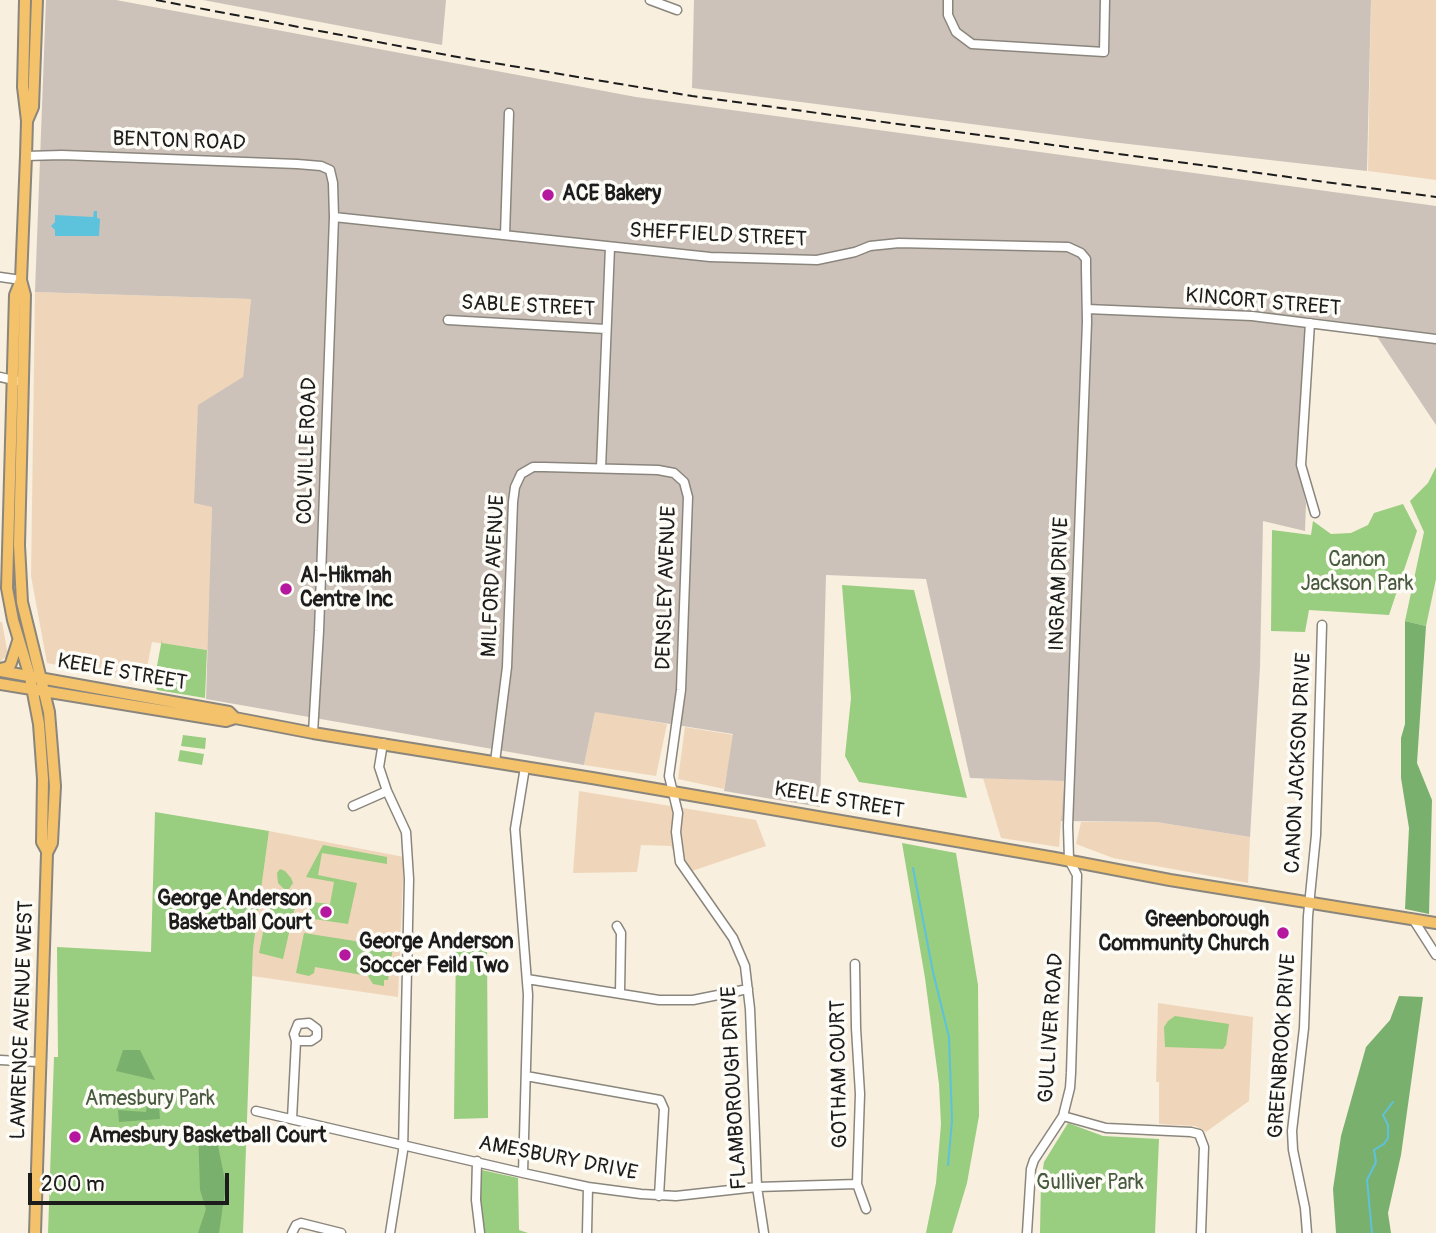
<!DOCTYPE html>
<html>
<head>
<meta charset="utf-8">
<style>
	body { margin:0 }
	#map { position:relative; width:1436px; height:1233px; overflow:hidden; background:#f8efde; font-family:Pangolin,sans-serif }
	canvas { display:block }
	.scale { position:absolute; left:28px; top:1173px; width:201px; height:32px; box-sizing:border-box; border:4px solid #1c1c1c; border-top:0; padding-left:9px; font-size:21px; line-height:24px; white-space:nowrap; color:#1c1c1c; -webkit-text-stroke:5px #fdfcf7; paint-order:stroke }
</style>
</head>
<body>
<div id="map">
<canvas width="1436" height="1233"></canvas>
<div class="scale">200 m</div>
</div>
<script>
const ctx = document.querySelector('canvas').getContext('2d');
ctx.lineJoin = 'round';
function fillPath(path, color) {
  ctx.fillStyle = color;
  ctx.fill(path, 'evenodd');
}
function poly(rows) {
  const path = new Path2D();
  for (const r of rows) {
    path.moveTo(r[0], r[1]);
    for (let i = 2; i < r.length; i += 2) path.lineTo(r[i], r[i + 1]);
  }
  return path;
}
function strokePath(path, color, width, dash) {
  ctx.strokeStyle = color;
  ctx.lineWidth = width;
  ctx.lineCap = dash ? 'butt' : 'round';
  ctx.setLineDash(dash || []);
  ctx.stroke(path);
}
function label(font, color, halo, rows, align = 'center') {
  ctx.font = font + ' Pangolin,sans-serif';
  ctx.lineWidth = 7;
  ctx.setLineDash([]);
  ctx.textBaseline = 'middle';
  ctx.strokeStyle = halo;
  ctx.fillStyle = color;
  for (const [text, x, y, turn = 0] of rows) {
    ctx.save();
    ctx.translate(x, y);
    ctx.rotate((+turn || 0) * Math.PI / 180);
    ctx.textAlign = isNaN(turn) ? turn : align;
    if (halo) ctx.strokeText(text, 0, 0);
    ctx.fillText(text, 0, 0);
    ctx.restore();
  }
}
fillPath(poly([
	[1371,0,1436,0,1436,180,1368,171],
	[35,292,251,299,243,377,212,506,209,650,152,642,144,683,47,663,31,576],
	[0,622,2,622,8,655,0,662],
	[595,711,667,724,656,776,584,765],
	[685,727,734,735,724,789,678,779],
	[983,778,1064,781,1059,847,1001,838],
	[579,791,756,820,766,846,683,874,671,846,641,845,637,872,573,873],
	[1081,822,1156,822,1250,837,1248,883,1113,858,1076,844],
	[269,831,404,857,398,997,252,976,253,949],
	[1158,1003,1253,1017,1249,1101,1206,1132,1195,1126,1159,1124,1159,1082,1156,1082]
]), '#efd6bb');
fillPath(poly([
	[46,0,116,0,636,97,1436,206,1436,425,1370,326,1306,317,1297,464,1306,503,1305,531,1263,521,1260,667,1250,837,1156,822,1061,821,1064,781,970,778,926,579,826,575,820,807,724,791,733,734,595,712,584,765,206,699,212,507,194,503,198,405,243,377,251,299,35,292],
	[203,0,446,0,442,45],
	[694,0,1371,0,1367,171,1111,142,692,88]
]), '#cdc2b9');
fillPath(poly([
	[1436,467,1436,579,1426,626,1405,621,1424,532,1410,501,1428,483],
	[1403,504,1417,531,1389,615,1309,610,1305,632,1271,631,1272,530,1311,535,1313,521,1331,534,1351,533,1368,525,1374,513],
	[842,585,914,590,967,798,859,782,845,756,851,698],
	[162,639,162,643,207,650,205,698,157,690,154,682],
	[183,735,206,738,205,749,181,746],
	[180,750,204,754,202,765,178,761],
	[155,812,269,831,253,949,243,1233,48,1233,54,1057,58,1057,57,947,151,952],
	[902,843,956,853,978,985,979,1116,967,1183,952,1233,926,1233,936,1183,941,1124,939,1084,925,978],
	[323,845,387,857,387,864,322,853,318,875,357,883,348,924,307,918,312,902,330,904,334,882,306,877],
	[280,869,285,871,291,878,293,883,289,889,285,890,278,883,277,873],
	[269,901,295,907,283,959,259,953],
	[304,933,393,947,388,980,384,980,384,986,373,984,368,976,315,967,314,973,309,976,296,973],
	[487,940,488,1118,454,1119,456,942],
	[1175,1016,1229,1024,1226,1045,1223,1049,1165,1047,1164,1027,1168,1021],
	[1068,1123,1103,1136,1159,1139,1155,1233,1040,1233,1041,1181,1044,1162],
	[482,1170,518,1178,519,1230,528,1233,485,1233,480,1199]
]), '#99cd7f');
fillPath(poly([
	[1405,621,1426,626,1417,763,1432,800,1429,914,1405,909,1409,828,1401,778,1401,738,1405,724],
	[1399,996,1423,997,1401,1155,1388,1213,1391,1233,1336,1233,1333,1189,1341,1136,1366,1047,1390,1020],
	[123,1050,140,1050,155,1080,116,1071],
	[149,1090,158,1090,160,1119,119,1122,118,1110,146,1112],
	[206,1127,217,1141,226,1185,219,1233,198,1233,206,1209,200,1190,198,1128]
]), '#7ab06e');
fillPath(poly([
	[94,211,97,211,97,218,100,219,99,236,55,236,55,230,51,226,55,222,55,215,93,217]
]), '#5dc2db');
strokePath(poly([
	[913,868,933,972,949,1037,952,1121,948,1165],
	[1372,1233,1367,1180,1376,1162,1374,1150,1384,1144,1388,1138,1388,1125,1383,1115,1393,1102]
]), '#5dc2db', 2);
const minor = poly([
	[650,0,677,10],
	[948,0,948,15,956,32,972,44,1104,52,1105,0],
	[26,156,62,155,297,164,321,166,330,170,333,183,334,217,319,631,313,733],
	[334,217,710,257,817,260,855,252,870,246,899,243,1068,247,1081,253,1086,259,1086,269,1087,322,1068,826,1069,860,1077,875,1071,1073,1070,1088,1063,1116,1034,1160,1031,1169,1027,1233],
	[505,235,509,113],
	[0,277,21,280],
	[1087,309,1252,316,1436,339],
	[448,320,606,329],
	[1310,323,1301,465,1315,513],
	[0,377,18,381],
	[601,468,610,247],
	[383,743,379,767,387,791,406,832,409,879,403,1151,390,1233],
	[495,762,507,667,513,502,515,487,521,474,533,467,544,467,658,470,674,473,684,482,688,497,681,690,669,776,678,813,676,832,680,862,733,938,745,966,750,1009,757,1187,764,1233],
	[353,806,387,791],
	[1413,919,1436,955],
	[617,926,621,933,620,993],
	[855,964,856,1028,860,1094,857,1184,866,1209],
	[527,979,659,1000,693,1000,748,989],
	[0,1060,40,1062],
	[526,1076,660,1100,664,1109,659,1196],
	[256,1111,523,1173,588,1187,641,1194,676,1196,757,1187,857,1184],
	[1063,1116,1106,1128,1191,1132,1199,1134,1204,1147,1201,1233],
	[292,1119,296,1041,311,1041,317,1037,317,1029,309,1023,298,1024,294,1034,296,1041],
	[477,1161,476,1200,480,1233],
	[523,1173,528,995,515,829,525,767],
	[292,1233,296,1225,301,1223,341,1233],
	[587,1233,588,1187],
	[1307,1233,1305,1208,1293,1150,1292,1131,1304,1028,1308,916,1316,835,1322,625]
]);
const major = poly([
	[25,0,23,87,27,121,26,156,21,280,15,295,7,588,13,620,30,677,39,724,43,779,42,842,47,851],
	[27,121,33,107,37,0],
	[21,280,25,295,19,545,22,602,49,712,55,786,52,843,47,853,35,1233],
	[0,669,9,667,11,663,18,641],
	[0,671,229,712,235,718],
	[0,684,226,721,235,718,313,733,592,778,1055,858,1170,880,1436,923]
]);
strokePath(minor, '#8a867d', 11);
strokePath(major, '#8a867d', 14);
strokePath(minor, '#fff', 8);
strokePath(major, '#f3c26a', 10);
strokePath(poly([
	[156,0,452,56,692,96,1436,197]
]), '#1c1c1c', 2, [10, 5]);
for (const [x, y, r, color] of [
	[548,195,7,"#b5179e"],
	[286,589,7,"#b5179e"],
	[326,912,7,"#b5179e"],
	[1283,933,7,"#b5179e"],
	[345,955,7,"#b5179e"],
	[75,1137,7,"#b5179e"]
]) {
  const dot = new Path2D();
  dot.arc(x, y, r, 0, 2 * Math.PI);
  ctx.fillStyle = color;
  ctx.fill(dot);
  strokePath(dot, '#fdfcf7', 2.5);
}
label('21px', '#1c1c1c', '#fdfcf7', [
	["BENTON ROAD",179,142,2],
	["SHEFFIELD STREET",718,236,3],
	["KINCORT STREET",1263,303,5],
	["SABLE STREET",528,307,3],
	["COLVILLE ROAD",308,451,-88],
	["MILFORD AVENUE",494,576,-87],
	["INGRAM DRIVE",1060,584,-88],
	["DENSLEY AVENUE",667,588,-88],
	["KEELE STREET",122,673,10],
	["CANON JACKSON DRIVE",1299,763,-87],
	["KEELE STREET",839,801,10],
	["LAWRENCE AVENUE WEST",23,1020,-88],
	["GULLIVER ROAD",1052,1028,-86],
	["GREENBROOK DRIVE",1283,1046,-86],
	["GOTHAM COURT",840,1074,-91],
	["FLAMBOROUGH DRIVE",735,1088,-93],
	["AMESBURY DRIVE",558,1159,11]
]);
label('bold 21px', '#1c1c1c', '#fdfcf7', [
	["ACE Bakery",562,195],
	["Al-Hikmah",300,577],
	["Centre Inc",300,601],
	["George Anderson",312,900,"right"],
	["Basketball Court",312,924,"right"],
	["Greenborough",1269,921,"right"],
	["Community Church",1269,945,"right"],
	["George Anderson",359,943],
	["Soccer Feild Two",359,967],
	["Amesbury Basketball Court",89,1137]
], 'left');
label('21px', '#485a3f', '#fdfcf7', [
	["Canon",1357,561],
	["Jackson Park",1357,585],
	["Amesbury Park",150,1100],
	["Gulliver Park",1090,1184]
]);
</script>
</body>
</html>
